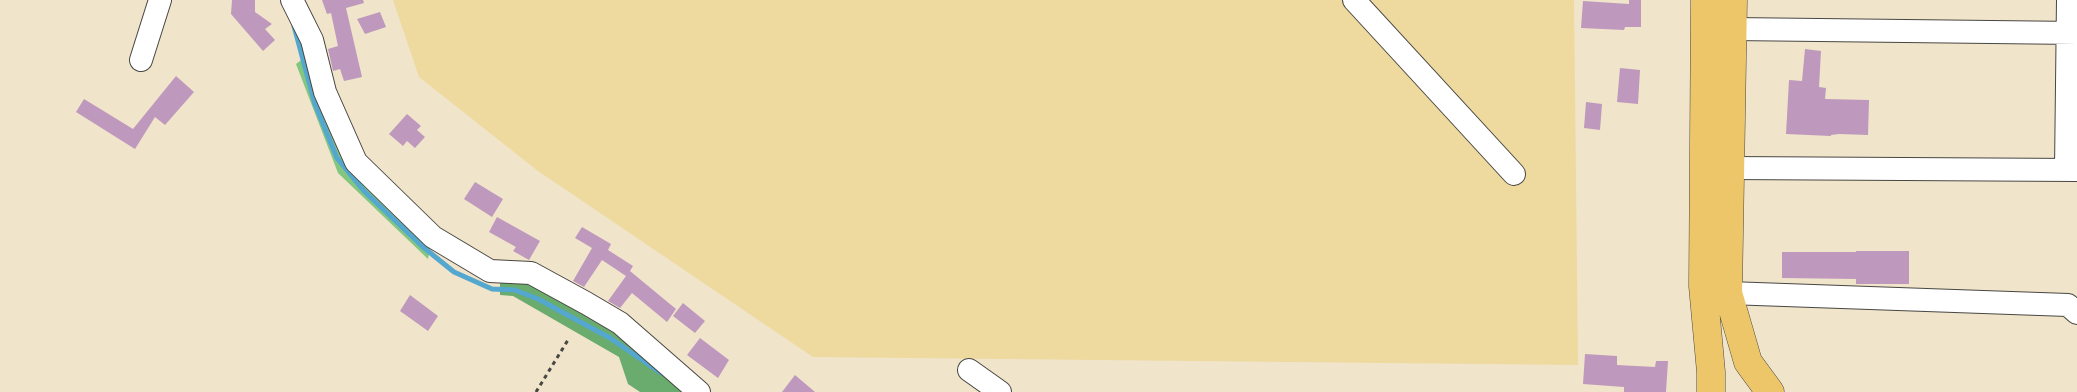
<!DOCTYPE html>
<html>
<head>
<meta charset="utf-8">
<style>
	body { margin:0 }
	canvas { display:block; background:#f0e4ca }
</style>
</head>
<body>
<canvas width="2077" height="392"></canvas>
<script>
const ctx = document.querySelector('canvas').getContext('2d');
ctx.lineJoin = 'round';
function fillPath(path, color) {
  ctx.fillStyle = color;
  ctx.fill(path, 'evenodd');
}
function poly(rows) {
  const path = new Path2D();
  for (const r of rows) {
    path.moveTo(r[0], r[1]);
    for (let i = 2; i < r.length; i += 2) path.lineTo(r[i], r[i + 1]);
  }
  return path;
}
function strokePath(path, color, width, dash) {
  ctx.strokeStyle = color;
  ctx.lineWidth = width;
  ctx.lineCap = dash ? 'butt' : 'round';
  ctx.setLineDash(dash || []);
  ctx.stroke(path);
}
fillPath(poly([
	[309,54,316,93,430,248,428,259,338,173,296,64]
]), '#83c67f');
fillPath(poly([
	[535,282,630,339,683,392,640,392,628,384,619,357,513,296,500,295,500,283]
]), '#6aab6e');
fillPath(poly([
	[393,0,1574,0,1578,365,813,357,538,171,419,77]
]), '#eeda9e');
strokePath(poly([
	[294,26,315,104,337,158,364,191,423,247,454,272,492,289,515,290,538,299,610,338,661,373]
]), '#54a7cf', 5);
fillPath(poly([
	[232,0,255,0,255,12,272,24,265,29,275,40,263,51,231,14],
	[322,0,363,0,364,3,346,8,362,77,344,81,340,69,333,71,328,49,338,46,331,13,327,14],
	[1629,0,1641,0,1641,27,1625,27,1624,30,1581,28,1583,1,1629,4],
	[380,12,386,27,365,34,357,19],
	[1805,49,1821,51,1819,87,1826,88,1825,99,1869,100,1868,135,1839,134,1831,135,1831,136,1786,134,1789,80,1802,81],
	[1620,68,1640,70,1638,104,1617,102],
	[176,76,194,92,165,125,155,117,135,149,76,112,84,99,133,129],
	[1586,102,1602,104,1600,130,1584,128],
	[407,114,421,126,417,130,425,137,415,148,407,141,403,146,389,134],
	[475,182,503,199,492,217,464,199],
	[497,217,540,241,529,260,513,251,516,247,489,232],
	[582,227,611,244,608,250,633,266,627,276,630,271,676,309,667,322,632,293,620,308,608,301,626,276,602,260,584,287,573,281,592,248,575,238],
	[1856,251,1909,251,1909,284,1856,284,1856,279,1782,278,1782,252,1856,252],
	[410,295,438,316,428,331,400,311],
	[683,303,705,321,695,333,673,316],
	[700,338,729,360,718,378,687,355],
	[1585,354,1617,356,1617,365,1655,367,1656,361,1668,361,1666,392,1624,392,1624,387,1583,384],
	[795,375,815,392,782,392]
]), '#be99bd');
const minor = poly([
	[292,0,312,40,325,92,356,162,433,237,490,271,531,273,586,303,620,323,699,392],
	[1354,0,1514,174],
	[1733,29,2077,33],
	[141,60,160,0],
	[1729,168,2077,170],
	[2066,170,2068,0],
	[1728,293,2068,305,2077,313],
	[969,370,1000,392]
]);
const major = poly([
	[1705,0,1703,286,1711,372,1711,392],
	[1733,0,1728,293,1748,362,1770,392]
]);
strokePath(minor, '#494743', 24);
strokePath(major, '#494743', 29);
strokePath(poly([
	[536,392,568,340]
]), '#494743', 3, [4, 4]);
strokePath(minor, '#fff', 22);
strokePath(major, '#ecc669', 28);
</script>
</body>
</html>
